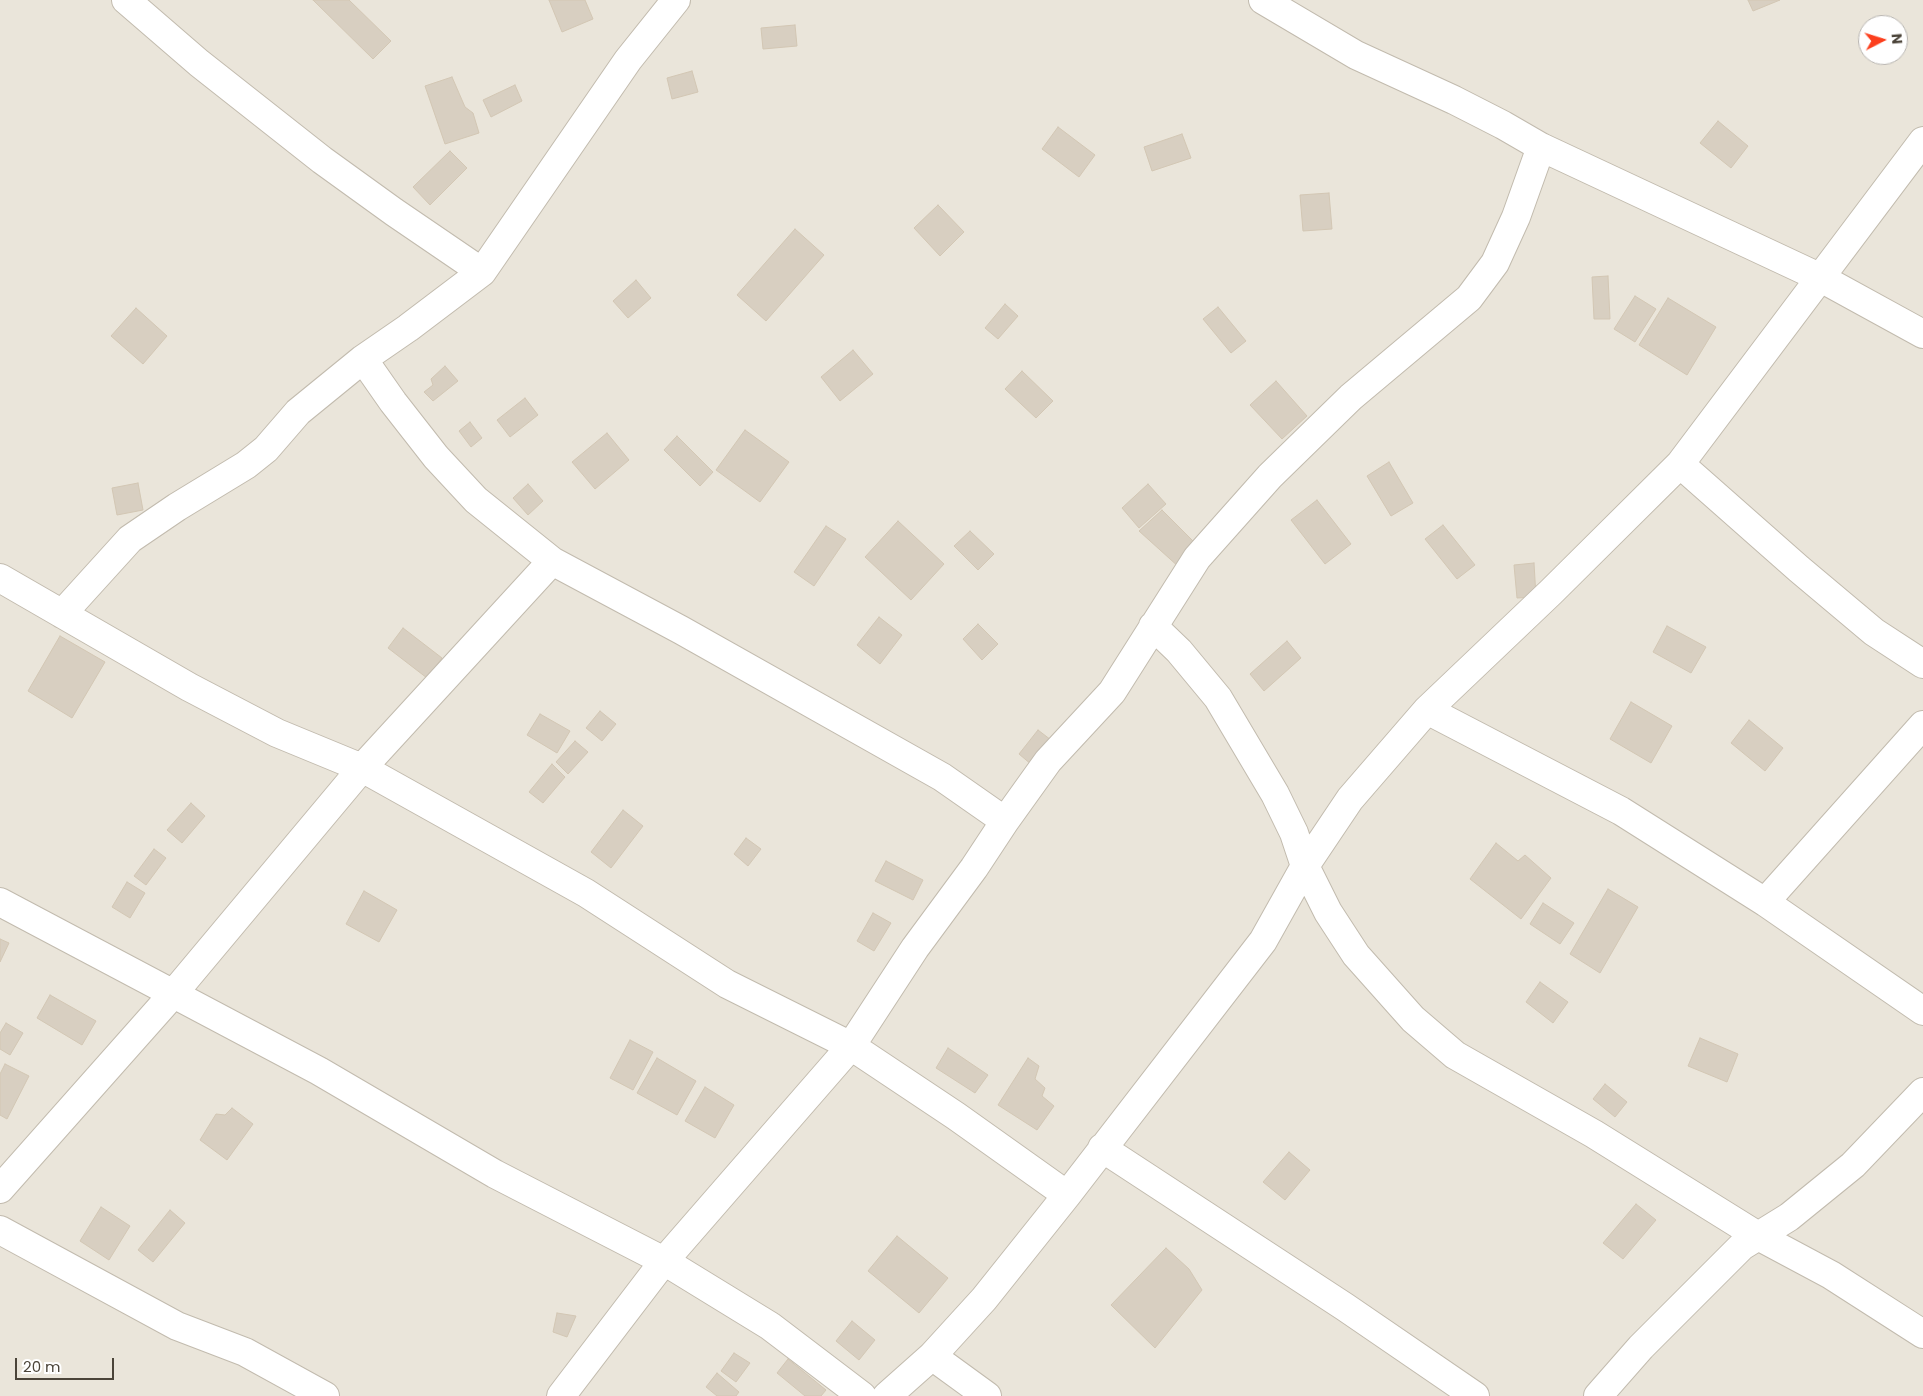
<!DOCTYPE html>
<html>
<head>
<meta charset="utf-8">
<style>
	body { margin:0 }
	#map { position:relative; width:1923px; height:1396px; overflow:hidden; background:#f6f3ec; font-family:Poppins,sans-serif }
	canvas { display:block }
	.north { position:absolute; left:1858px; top:15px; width:50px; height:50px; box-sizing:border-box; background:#fff; border:1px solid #b7b4b0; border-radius:50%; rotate:85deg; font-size:14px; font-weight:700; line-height:20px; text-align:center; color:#4b4439 }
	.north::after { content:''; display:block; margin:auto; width:18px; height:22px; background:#fc3f1d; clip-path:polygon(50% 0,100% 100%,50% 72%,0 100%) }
	.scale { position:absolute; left:15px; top:1358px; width:99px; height:22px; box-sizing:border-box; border:2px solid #4b4439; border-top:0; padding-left:6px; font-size:15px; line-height:18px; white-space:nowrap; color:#4b4439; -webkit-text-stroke:4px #fff; paint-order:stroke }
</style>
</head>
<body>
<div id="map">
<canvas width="1923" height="1396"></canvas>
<div class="north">N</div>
<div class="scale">20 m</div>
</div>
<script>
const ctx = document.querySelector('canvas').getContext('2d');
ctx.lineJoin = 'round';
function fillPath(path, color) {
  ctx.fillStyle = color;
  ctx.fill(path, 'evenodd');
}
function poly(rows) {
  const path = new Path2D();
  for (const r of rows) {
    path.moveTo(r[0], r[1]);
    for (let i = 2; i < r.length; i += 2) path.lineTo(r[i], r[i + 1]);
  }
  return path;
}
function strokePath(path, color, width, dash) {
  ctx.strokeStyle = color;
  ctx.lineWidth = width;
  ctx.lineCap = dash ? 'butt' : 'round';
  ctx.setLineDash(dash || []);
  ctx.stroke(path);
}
fillPath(poly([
	[0,0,1923,0,1923,1396,0,1396],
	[1868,25,1898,25,1898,55,1868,55]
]), '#eae5da');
const building = poly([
	[313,0,349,0,391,41,373,59,313,0],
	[549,0,585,0,593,19,562,32,549,0],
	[1748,0,1780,0,1753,11,1748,0],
	[795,25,797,46,763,49,761,28,795,25],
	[692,71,698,92,672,99,667,78,692,71],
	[452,77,465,107,473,113,479,133,445,144,425,86,452,77],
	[515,85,522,101,491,117,483,100,515,85],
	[1718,121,1748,146,1731,168,1700,143,1718,121],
	[1058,127,1095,155,1079,177,1042,149,1058,127],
	[1182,134,1191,158,1152,171,1144,147,1182,134],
	[450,151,467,168,430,205,413,187,450,151],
	[1329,193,1332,229,1303,231,1300,195,1329,193],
	[938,205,964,232,940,256,914,228,938,205],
	[795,229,824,255,766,321,737,295,795,229],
	[1608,276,1610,319,1594,319,1592,277,1608,276],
	[636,280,651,298,628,318,613,301,636,280],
	[1635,296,1656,309,1635,342,1614,329,1635,296],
	[1668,298,1716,327,1687,375,1639,345,1668,298],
	[1005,304,1018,316,998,339,985,328,1005,304],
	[1218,307,1246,341,1231,353,1203,319,1218,307],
	[136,308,167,336,143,364,111,336,136,308],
	[853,350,873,374,840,401,821,377,853,350],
	[445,366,458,381,433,401,424,392,433,385,431,379,445,366],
	[1022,371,1053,401,1036,418,1005,389,1022,371],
	[1276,381,1307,416,1282,439,1250,405,1276,381],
	[525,398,538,415,510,437,497,420,525,398],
	[470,422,482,438,471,447,459,431,470,422],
	[745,430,789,462,760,502,716,470,745,430],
	[607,433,629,460,595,489,572,462,607,433],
	[677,436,713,472,700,486,664,450,677,436],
	[1389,462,1413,503,1391,516,1367,476,1389,462],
	[138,483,143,510,117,515,112,488,138,483],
	[528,484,543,501,528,515,513,498,528,484],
	[1148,484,1166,504,1139,528,1122,508,1148,484],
	[1317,500,1351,544,1325,564,1291,520,1317,500],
	[1162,510,1198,546,1180,568,1139,531,1162,510],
	[898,521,944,564,911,600,865,557,898,521],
	[1443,525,1475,565,1457,579,1425,539,1443,525],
	[826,526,846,539,814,586,794,572,826,526],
	[970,531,994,554,978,570,954,546,970,531],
	[1534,563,1536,597,1517,598,1514,565,1534,563],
	[879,617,902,635,880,664,857,645,879,617],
	[978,624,998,644,982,660,963,639,978,624],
	[1667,626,1706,647,1691,673,1653,652,1667,626],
	[403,628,442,658,427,678,388,648,403,628],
	[60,636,105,662,72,718,28,691,60,636],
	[1287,641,1301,658,1264,691,1250,674,1287,641],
	[1631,702,1672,726,1651,763,1610,739,1631,702],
	[600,711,616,724,602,741,586,728,600,711],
	[540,714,570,731,557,753,527,735,540,714],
	[1749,720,1783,748,1765,771,1731,743,1749,720],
	[1038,730,1051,740,1032,765,1019,754,1038,730],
	[575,741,588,752,568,774,556,762,575,741],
	[552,764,565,777,543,803,529,792,552,764],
	[191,803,205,816,182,843,167,830,191,803],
	[623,810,643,826,611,868,591,852,623,810],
	[746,838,761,849,748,866,734,854,746,838],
	[1496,843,1518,861,1525,855,1551,878,1521,919,1470,879,1496,843],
	[154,849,166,858,146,885,134,876,154,849],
	[886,861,923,880,913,900,875,881,886,861],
	[127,882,145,893,130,918,112,907,127,882],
	[1608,889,1638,907,1600,973,1570,954,1608,889],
	[364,891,397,910,379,942,346,924,364,891],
	[1543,903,1574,923,1560,944,1530,924,1543,903],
	[873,913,891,923,874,951,857,941,873,913],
	[0,939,9,943,0,962,0,939],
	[1540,982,1568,1002,1553,1023,1526,1002,1540,982],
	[50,995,96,1021,82,1045,37,1018,50,995],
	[6,1023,23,1033,10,1055,0,1049,0,1033,6,1023],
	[1700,1038,1738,1054,1727,1082,1688,1066,1700,1038],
	[630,1040,653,1052,633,1090,610,1078,630,1040],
	[948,1048,988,1075,975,1093,936,1068,948,1048],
	[657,1058,696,1081,677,1115,637,1093,657,1058],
	[1028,1058,1039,1066,1035,1079,1045,1088,1042,1096,1054,1106,1037,1130,998,1105,1028,1058],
	[5,1064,29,1076,7,1119,0,1115,0,1074,5,1064],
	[1605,1084,1627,1102,1615,1117,1593,1099,1605,1084],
	[705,1087,734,1105,715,1138,685,1121,705,1087],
	[232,1108,253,1124,227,1160,200,1140,216,1114,225,1115,232,1108],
	[1289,1152,1310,1170,1285,1200,1263,1182,1289,1152],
	[1636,1204,1656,1220,1623,1259,1603,1243,1636,1204],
	[101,1207,130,1226,109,1260,80,1241,101,1207],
	[170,1210,185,1223,153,1262,138,1250,170,1210],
	[897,1236,948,1278,919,1313,868,1271,897,1236],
	[1166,1248,1189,1269,1202,1290,1155,1348,1111,1305,1166,1248],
	[557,1313,576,1316,567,1337,553,1332,557,1313],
	[852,1321,875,1340,859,1360,836,1341,852,1321],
	[734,1353,750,1363,736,1382,721,1371,734,1353],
	[788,1359,826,1390,821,1396,805,1396,777,1373,788,1359],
	[717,1373,739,1392,736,1396,717,1396,706,1387,717,1373]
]);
fillPath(building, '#d8cfc1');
strokePath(building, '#d3c7b4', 1);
const minor = poly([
	[126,0,199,63,322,160,394,212,482,272],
	[1263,0,1356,55,1454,100,1503,125,1541,147,1819,277,1923,334],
	[363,359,393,402,436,457,476,500,552,561,681,630,942,777,1005,821],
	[1680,464,1799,569,1874,632,1923,664],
	[0,578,189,687,277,733,362,768,586,893,727,984,851,1046,956,1116,1067,1195],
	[62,614,130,539,177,507,246,465,266,449,298,412,363,359,408,328,482,272,628,60,676,0],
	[1153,626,1179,651,1218,698,1275,794,1294,833,1305,866,1328,912,1356,955,1413,1019,1455,1055,1594,1134,1758,1236,1831,1275,1923,1334],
	[1427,710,1621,811,1765,902,1923,1011],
	[0,902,319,1071,495,1174,664,1261,770,1326,862,1396],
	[1765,902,1923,725],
	[1102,1148,1345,1307,1475,1396],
	[0,1189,173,994,362,768,552,561],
	[0,1230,177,1326,245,1352,325,1396],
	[932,1356,987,1396],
	[561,1396,664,1261,851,1046,915,948,974,868,1005,821,1048,761,1112,692,1197,558,1270,476,1351,397,1469,298,1495,263,1516,217,1541,147],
	[887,1396,932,1356,984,1299,1067,1195,1263,941,1305,866,1350,799,1427,710,1551,592,1680,464,1923,141],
	[1598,1396,1641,1347,1742,1246,1789,1217,1853,1165,1923,1092]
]);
strokePath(minor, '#c2bbae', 30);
strokePath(minor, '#fff', 28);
</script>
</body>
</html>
